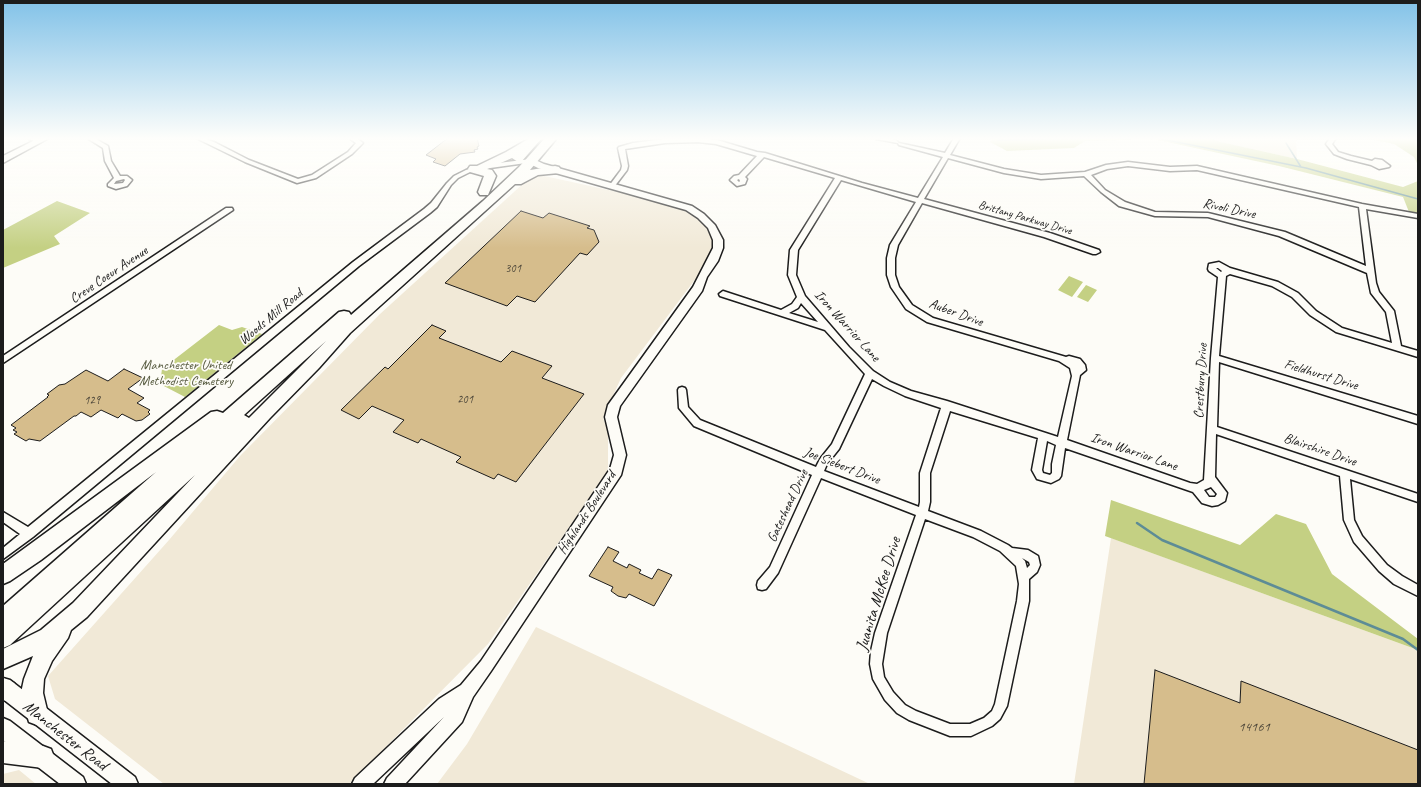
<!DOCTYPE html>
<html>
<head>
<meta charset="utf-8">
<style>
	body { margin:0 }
	#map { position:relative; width:1421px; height:787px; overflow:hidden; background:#fdfcf7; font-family:Caveat,sans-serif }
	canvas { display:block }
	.frame { position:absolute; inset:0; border:4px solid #1c1c1c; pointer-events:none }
</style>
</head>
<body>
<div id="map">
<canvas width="1421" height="787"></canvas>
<div class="frame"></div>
</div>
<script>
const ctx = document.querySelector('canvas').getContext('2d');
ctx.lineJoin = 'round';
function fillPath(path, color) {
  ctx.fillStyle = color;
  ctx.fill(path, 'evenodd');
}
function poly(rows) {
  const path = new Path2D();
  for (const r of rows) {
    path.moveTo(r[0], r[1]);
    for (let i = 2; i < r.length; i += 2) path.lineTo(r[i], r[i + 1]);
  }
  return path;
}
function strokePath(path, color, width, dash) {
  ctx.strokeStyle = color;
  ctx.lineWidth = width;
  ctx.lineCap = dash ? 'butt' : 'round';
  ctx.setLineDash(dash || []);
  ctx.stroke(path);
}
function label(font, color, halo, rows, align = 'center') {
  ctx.font = font + ' Caveat,sans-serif';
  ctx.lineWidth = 3.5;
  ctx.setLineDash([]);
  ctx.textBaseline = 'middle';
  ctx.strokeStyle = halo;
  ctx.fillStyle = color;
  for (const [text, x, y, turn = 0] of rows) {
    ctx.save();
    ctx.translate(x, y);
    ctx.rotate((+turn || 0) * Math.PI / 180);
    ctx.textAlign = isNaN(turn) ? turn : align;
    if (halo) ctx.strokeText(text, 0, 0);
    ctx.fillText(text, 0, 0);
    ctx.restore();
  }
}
fillPath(poly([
	[1209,138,1296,138,1297,159,1221,142],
	[540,175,650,199,682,209,699,216,711,231,715,248,709,261,621,378,603,418,608,431,608,471,488,644,349,784,164,784,55,699,48,676,169,540,240,456,380,314,526,181],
	[1111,538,1418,650,1418,784,1074,784],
	[536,627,870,784,437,784,467,744],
	[19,770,36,784,3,784,3,774]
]), '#f1e9d7');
fillPath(poly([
	[993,138,1209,138,1221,142,1297,159,1403,187,1418,181,1418,214,1409,212,1403,197,1279,166,1153,139,1085,141,1074,148,1007,151,990,142],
	[1374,138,1418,138,1418,165,1414,157,1394,144,1374,140],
	[57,201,90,213,54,236,60,244,3,268,3,230],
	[1069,276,1083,282,1072,297,1058,290],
	[1086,285,1097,290,1088,302,1077,297],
	[219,325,232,330,242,327,262,334,185,397,160,384,162,369],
	[1111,500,1240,545,1276,514,1306,524,1332,574,1418,639,1418,650,1105,536]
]), '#c4d083');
strokePath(poly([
	[1157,138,1306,168,1418,199],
	[1413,138,1418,141],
	[998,140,1100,138],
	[1286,143,1301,167]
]), '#5d8c96', 1.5);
strokePath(poly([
	[1137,523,1162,540,1403,639,1418,650]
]), '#5d8c96', 2.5);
const building = poly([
	[448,138,477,138,479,146,477,147,478,149,474,150,475,152,460,154,445,166,433,162,436,159,426,155,448,138],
	[521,211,543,218,549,213,590,226,587,228,594,230,599,242,587,255,580,253,535,302,517,296,507,306,445,283,521,211],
	[432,325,446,331,439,338,501,362,512,351,552,366,542,378,584,394,516,482,498,474,494,479,456,462,461,457,421,439,418,443,393,432,404,420,372,406,359,419,341,410,385,367,388,369,432,325],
	[124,369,143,378,128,389,144,398,137,403,150,410,148,412,150,414,142,420,136,421,122,414,118,418,101,410,91,417,81,412,76,416,74,416,40,441,29,439,26,441,14,434,17,432,13,430,16,428,11,425,48,397,47,397,49,395,47,394,59,385,65,384,86,370,108,381,124,369],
	[608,547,619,552,613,561,627,568,629,564,641,570,639,573,652,579,658,569,672,575,654,606,629,594,626,598,618,596,611,591,613,587,589,576,608,547],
	[1155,670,1240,703,1241,681,1418,750,1418,784,1144,784,1155,670]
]);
fillPath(building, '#d6bd8c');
strokePath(building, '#1c1c1c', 1);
const street = poly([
	[27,138,36,138,42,141,39,143,27,138],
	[87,138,94,138,108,146,111,161,120,176,127,176,132,180,127,186,116,189,108,186,108,184,114,178,105,161,103,148,87,138],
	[124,179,125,180,123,183,114,184,116,181,124,179],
	[196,138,204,138,216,143,249,160,298,179,312,175,348,152,356,143,349,138,356,138,363,143,352,154,316,178,297,183,245,162,196,138],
	[698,138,717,140,757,152,765,153,862,183,918,198,943,157,899,145,898,143,876,139,875,138,886,138,896,140,899,143,945,153,954,138,960,138,950,155,1004,169,1041,175,1085,172,1106,165,1128,162,1170,167,1197,166,1362,204,1418,214,1418,218,1366,209,1376,283,1379,292,1394,311,1401,346,1418,351,1418,357,1336,332,1310,315,1292,297,1272,286,1230,274,1226,276,1219,356,1418,416,1418,424,1219,362,1217,427,1418,494,1418,502,1350,479,1354,520,1362,536,1387,565,1402,576,1418,585,1418,596,1394,584,1379,571,1354,542,1344,520,1340,476,1216,434,1215,477,1227,493,1225,501,1218,505,1212,506,1202,503,1193,492,1065,448,1061,476,1059,479,1051,483,1037,479,1032,470,1038,438,950,411,930,473,930,502,928,511,981,531,1008,545,1012,548,1028,550,1038,556,1040,565,1037,572,1029,579,1029,601,1007,706,1000,719,992,726,971,736,950,736,909,720,897,713,885,700,873,679,870,664,871,651,875,633,916,515,821,478,778,573,766,589,762,590,758,589,757,585,758,581,770,567,812,475,694,426,679,408,678,390,679,388,682,387,685,388,686,390,688,407,700,420,816,467,820,459,832,444,865,374,825,330,720,296,719,294,723,291,781,310,792,304,797,297,788,275,790,250,835,178,764,157,745,177,747,179,745,184,737,186,730,180,734,176,739,175,757,156,716,144,698,142,665,143,625,149,628,166,627,170,614,187,610,187,609,186,621,170,622,166,618,148,619,147,633,143,665,139,698,138],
	[948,158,1004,173,1041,179,1084,176,1101,192,1119,206,1155,216,1208,217,1279,236,1367,273,1371,293,1386,312,1392,343,1342,328,1316,311,1298,293,1278,282,1230,268,1219,262,1209,264,1208,269,1209,271,1218,277,1211,358,1204,480,1197,484,1190,483,1067,440,1080,375,1086,370,1085,365,1080,359,1069,356,1066,357,933,318,912,305,899,287,895,275,895,258,898,245,922,203,1044,237,1093,254,1096,254,1100,252,1099,250,1050,233,924,199,948,158],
	[1128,166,1170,171,1197,170,1359,207,1366,266,1285,232,1208,213,1155,212,1125,202,1105,190,1091,175,1107,169,1128,166],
	[739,179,740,181,739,182,737,180,739,179],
	[841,180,916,202,890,245,887,258,887,275,891,287,906,309,927,322,1059,361,1070,368,1072,376,1058,437,947,401,911,391,890,382,873,371,849,347,805,296,796,275,798,250,841,180],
	[1216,268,1218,268,1222,271,1221,272,1216,268],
	[801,303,818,322,789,313,798,308,801,303],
	[872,379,884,386,905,396,941,408,920,473,920,502,919,507,824,471,827,464,839,449,872,379],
	[1047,441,1056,445,1052,464,1052,473,1050,475,1043,473,1042,470,1047,441],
	[1211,487,1217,494,1215,497,1209,497,1204,490,1211,487],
	[925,519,973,537,1000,551,1016,566,1019,584,1017,601,995,704,992,711,984,718,970,724,950,724,916,711,905,705,893,692,884,677,882,664,887,633,925,519],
	[1022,558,1029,562,1030,565,1027,568,1025,561,1022,558],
	[1330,138,1336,138,1332,144,1338,152,1351,156,1372,161,1375,159,1382,160,1390,166,1389,167,1379,169,1371,165,1347,159,1334,154,1326,144,1330,138],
	[531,159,534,161,533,162,483,169,470,172,458,178,451,185,437,207,430,213,359,266,33,537,3,559,3,548,20,534,3,522,3,512,28,527,353,262,424,209,431,203,447,183,454,176,466,170,482,165,531,159],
	[226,208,232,208,233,210,3,363,3,356,226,208]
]);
const secondary = poly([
	[39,138,49,138,3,163,3,156,39,138],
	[531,158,544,164,692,206,704,214,715,225,723,240,723,248,718,261,707,277,702,291,620,406,617,417,626,455,621,475,491,671,473,697,462,722,405,784,384,784,387,778,444,717,373,784,352,784,355,778,439,699,461,685,481,661,610,469,614,455,605,417,608,405,693,287,713,248,713,240,708,228,698,218,686,210,538,168,528,163,527,161,531,158]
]);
const primary = poly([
	[3,678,10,680,135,777,138,784,112,784,3,699,3,678],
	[3,718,10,721,83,777,86,784,60,784,3,740,3,718]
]);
const highway = poly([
	[530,138,542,138,522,161,518,162,512,158,487,169,492,170,496,176,488,195,480,195,478,192,484,176,470,172,468,169,470,166,477,166,506,152,530,138],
	[545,138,557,138,530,170,555,166,559,167,561,170,559,173,538,175,521,184,515,184,350,333,319,368,270,418,87,617,71,630,68,638,52,661,44,679,43,693,48,714,45,722,37,725,29,722,21,693,24,679,33,656,3,669,3,649,41,630,73,603,195,475,10,645,3,648,3,606,156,472,41,560,10,581,3,584,3,564,211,412,217,411,223,413,339,312,344,311,349,312,351,315,483,201,519,167,545,138],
	[326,341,249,418,244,415,326,341],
	[3,678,14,683,18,690,14,697,7,701,3,700,3,678],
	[3,741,43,746,51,749,54,757,51,765,43,768,3,763,3,741]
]);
strokePath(street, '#1c1c1c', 3);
strokePath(secondary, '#1c1c1c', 3);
strokePath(primary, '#1c1c1c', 3);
strokePath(highway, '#1c1c1c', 3);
fillPath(street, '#fdfcf7');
fillPath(secondary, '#fdfcf7');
fillPath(primary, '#fdfcf7');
fillPath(highway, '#fdfcf7');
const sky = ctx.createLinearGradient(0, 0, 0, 248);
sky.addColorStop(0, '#82c2e8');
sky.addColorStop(0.56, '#fefefb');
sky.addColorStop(1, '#fefefb00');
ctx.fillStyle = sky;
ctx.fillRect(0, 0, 1421, 248);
label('12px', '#1c1c1c', '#fdfcf7', [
	["Brittany Parkway Drive",1025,218,16]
]);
label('12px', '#4a4438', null, [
	["301",513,269],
	["201",465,400],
	["129",92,401]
]);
label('14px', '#1c1c1c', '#fdfcf7', [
	["Rivoli Drive",1229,209,12],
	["Creve Coeur Avenue",109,275,-34],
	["Auber Drive",956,313,20],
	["Woods Mill Road",271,317,-40],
	["Iron Warrior Lane",847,326,48],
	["Fieldhurst Drive",1321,375,17],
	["Crestbury Drive",1201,381,-87],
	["Blairshire Drive",1320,450,19],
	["Iron Warrior Lane",1134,452,19],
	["Joe Siebert Drive",842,466,21],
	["Gateshead Drive",788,506,-65],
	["Highlands Boulevard",587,513,-57]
]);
label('14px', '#575b40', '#fdfcf7', [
	["Manchester United",186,365],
	["Methodist Cemetery",186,381]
]);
label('14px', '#4a4438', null, [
	["14161",1254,727]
]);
label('17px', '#1c1c1c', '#fdfcf7', [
	["Juanita McKee Drive",879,594,-73],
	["Manchester Road",65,736,38]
]);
</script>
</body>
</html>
